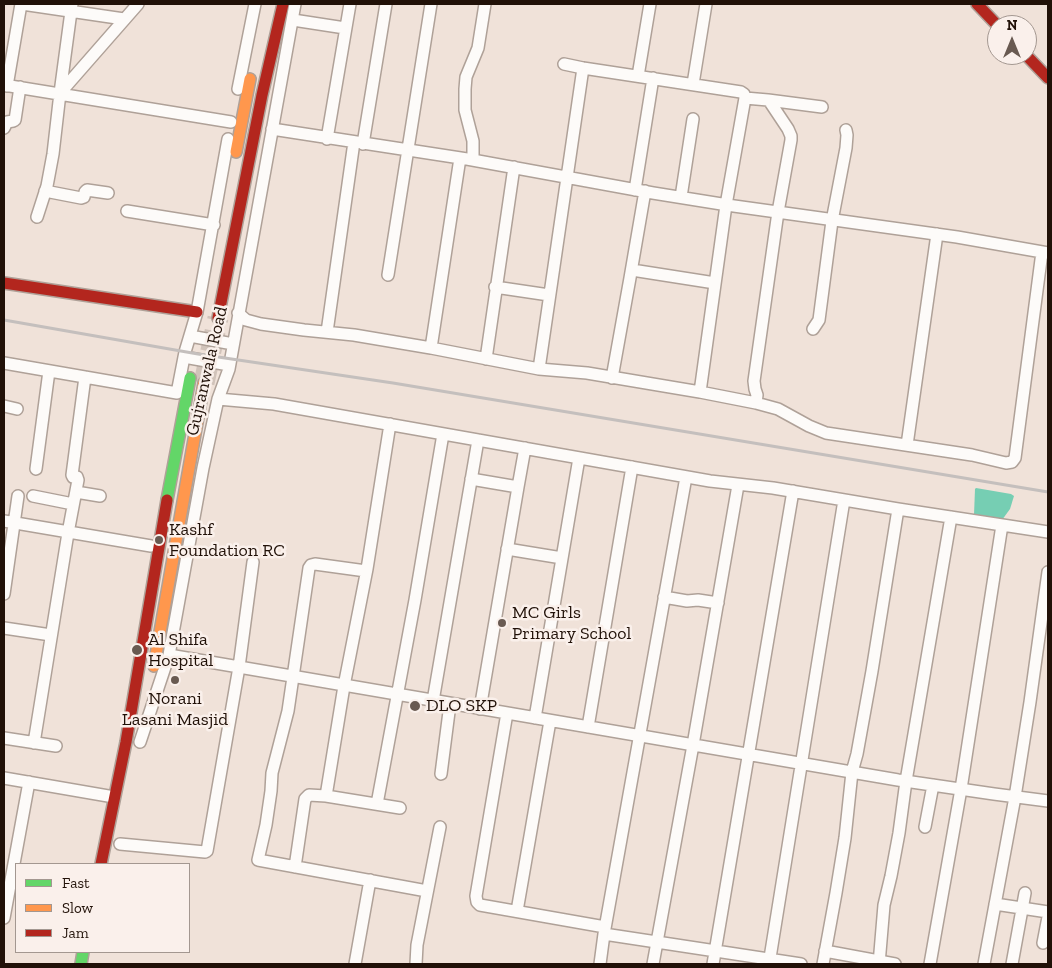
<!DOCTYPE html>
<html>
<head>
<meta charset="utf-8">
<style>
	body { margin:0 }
	#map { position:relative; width:1052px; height:968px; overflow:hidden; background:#f0e2d9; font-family:"Zilla Slab",serif }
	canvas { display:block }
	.frame { position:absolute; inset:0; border:5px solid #211108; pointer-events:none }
	.legend { position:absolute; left:15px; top:863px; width:175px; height:90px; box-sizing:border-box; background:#faf0eb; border:1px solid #a39790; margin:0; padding:6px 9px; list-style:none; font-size:15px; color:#211108 }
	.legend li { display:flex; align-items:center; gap:10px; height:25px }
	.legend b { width:25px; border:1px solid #a39790 }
	.north { position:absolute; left:987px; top:15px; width:50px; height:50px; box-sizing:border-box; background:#faf0eb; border:1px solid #a39790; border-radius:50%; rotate:0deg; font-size:14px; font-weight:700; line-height:20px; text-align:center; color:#211108 }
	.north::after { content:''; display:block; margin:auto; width:18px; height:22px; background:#695a51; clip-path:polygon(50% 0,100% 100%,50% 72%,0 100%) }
</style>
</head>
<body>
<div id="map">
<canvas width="1052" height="968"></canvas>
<div class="frame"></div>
<ul class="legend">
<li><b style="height:6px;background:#63d668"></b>Fast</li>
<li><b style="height:6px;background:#ff974d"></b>Slow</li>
<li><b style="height:6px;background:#b3261e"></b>Jam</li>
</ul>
<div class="north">N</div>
</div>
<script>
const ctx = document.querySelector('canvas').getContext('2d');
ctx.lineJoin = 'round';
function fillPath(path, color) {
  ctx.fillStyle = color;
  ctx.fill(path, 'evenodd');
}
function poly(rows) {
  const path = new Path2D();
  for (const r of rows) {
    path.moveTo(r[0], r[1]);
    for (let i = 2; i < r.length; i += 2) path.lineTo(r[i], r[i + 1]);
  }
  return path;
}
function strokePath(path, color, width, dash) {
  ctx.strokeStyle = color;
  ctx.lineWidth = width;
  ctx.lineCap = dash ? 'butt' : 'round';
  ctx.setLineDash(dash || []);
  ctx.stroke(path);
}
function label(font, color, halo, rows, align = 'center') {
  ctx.font = font + ' "Zilla Slab",serif';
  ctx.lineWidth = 5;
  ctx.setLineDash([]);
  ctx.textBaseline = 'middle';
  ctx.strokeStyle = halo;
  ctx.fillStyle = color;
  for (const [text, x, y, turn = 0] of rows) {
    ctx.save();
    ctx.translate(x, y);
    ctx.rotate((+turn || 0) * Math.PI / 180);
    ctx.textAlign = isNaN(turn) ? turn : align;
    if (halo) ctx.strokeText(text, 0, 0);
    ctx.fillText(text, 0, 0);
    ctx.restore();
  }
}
fillPath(poly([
	[976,488,1011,494,1014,496,1010,509,1002,520,974,515,975,489]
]), '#76ceb3');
strokePath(poly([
	[204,383,218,318]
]), '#d1c3ba', 21, [21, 11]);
const street = poly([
	[22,4,124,19],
	[293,20,345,28],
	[564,64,583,68,741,92,744,94,745,98,726,205,700,392],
	[638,76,650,4],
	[693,84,706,4],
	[4,85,231,122],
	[7,86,21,4],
	[238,89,255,4],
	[60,93,72,4],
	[745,98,768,100,770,102,788,129,791,136,791,140,778,212,754,381,755,389,757,395,756,403],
	[768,100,822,107],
	[4,128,7,122,13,121,15,120,20,87],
	[272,129,467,159,653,193,734,206,957,237,1048,253],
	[327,139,350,4],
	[363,144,386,4],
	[473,160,473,141,465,110,465,89,466,77,478,48,485,4],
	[635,190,653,78],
	[45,191,81,198,84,197,85,192,87,190,108,193],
	[681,197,693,119],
	[127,211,214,225],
	[37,217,47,186,53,154,60,93,138,4],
	[632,270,715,283],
	[388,275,431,4],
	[495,287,549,295],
	[238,313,246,320,261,324,304,330,354,335,431,348,539,369,587,373,700,392,756,403,778,409,809,426,826,433,972,455,1006,463,1012,462,1015,458,1042,252],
	[813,329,819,320,832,221,846,148,847,135,846,130],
	[327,332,354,142],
	[190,336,233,344],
	[431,348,460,158],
	[184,357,229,365],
	[486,359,514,167],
	[4,363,177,393],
	[539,369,583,68],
	[612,378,630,278,645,191],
	[178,388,185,352,197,312,228,139],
	[218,399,274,404,710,481,773,488,898,509,1048,532],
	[4,406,17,409],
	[907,445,937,234],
	[36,469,49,371],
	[471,479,518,487],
	[76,492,100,496],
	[33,496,73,504],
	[4,521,151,546],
	[507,549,562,558],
	[366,571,315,564,311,565,309,568,288,711,272,773,271,791,266,825,258,860,427,891],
	[4,594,18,496],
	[664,597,687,601,698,600,718,603],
	[4,628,51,635],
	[169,655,898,780,994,794,1048,801],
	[433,701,478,440],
	[480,709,518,487,525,448],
	[507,713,476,896,477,902,480,905,605,927],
	[535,718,579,458],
	[588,727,632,467],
	[4,738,56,746],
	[140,742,169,655,203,468,218,399,229,369,295,4],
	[34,743,68,533,78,480,77,477,73,477,72,475,85,377],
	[441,774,450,704],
	[4,778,114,797],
	[326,796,344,686,367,569,390,424],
	[377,804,415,600,443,434],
	[925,827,933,785],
	[120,844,205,852,207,851,239,667,253,562],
	[295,867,305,799,309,795,326,796,400,808],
	[995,904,1048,912],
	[517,911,550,721],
	[4,918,29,782],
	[604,934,801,964],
	[1043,943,1048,917],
	[825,951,895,964],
	[355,964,370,880],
	[416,964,417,945,440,827],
	[600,964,604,934,686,477],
	[653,964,693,745,738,485],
	[713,964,793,491],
	[769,964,844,500],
	[823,964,836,893,845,838,852,772,857,754,872,671,898,509],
	[879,964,884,905,891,876,899,833,906,781,951,517],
	[930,964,961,789,1002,525],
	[984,964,1015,797,1030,702,1048,572],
	[1012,964,1025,893]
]);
const fast = poly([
	[167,500,190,378],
	[81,964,83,952]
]);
const slow = poly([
	[236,152,250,79],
	[154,666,204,383]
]);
const jam = poly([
	[977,4,997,25],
	[1026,55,1048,78],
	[4,283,197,312],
	[218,318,262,95,283,4],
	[101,864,126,742,167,500]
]);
strokePath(street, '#afa198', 14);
strokePath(fast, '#afa198', 14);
strokePath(slow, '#afa198', 14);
strokePath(jam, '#afa198', 14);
strokePath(street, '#fdfbf9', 11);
strokePath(fast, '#63d668', 11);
strokePath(slow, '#ff974d', 11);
strokePath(jam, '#b3261e', 11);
strokePath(poly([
	[4,320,198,354,393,383,1048,492]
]), '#c4bfbd', 3);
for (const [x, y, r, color] of [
	[159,540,5,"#695a51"],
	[502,623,5,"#695a51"],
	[137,650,6,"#695a51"],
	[175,680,5,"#695a51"],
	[415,706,6,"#695a51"]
]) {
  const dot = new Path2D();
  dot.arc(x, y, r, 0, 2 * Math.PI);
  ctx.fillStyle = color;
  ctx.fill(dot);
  strokePath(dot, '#faf0eb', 2);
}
label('18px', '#211108', '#faf0eb', [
	["Gujranwala Road",207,371,-77]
]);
label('18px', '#211108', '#faf0eb', [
	["Kashf",169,530],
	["Foundation RC",169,551],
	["MC Girls",512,613],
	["Primary School",512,634],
	["Al Shifa",148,640],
	["Hospital",148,661],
	["Norani",175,699,"center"],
	["Lasani Masjid",175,720,"center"],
	["DLO SKP",426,706]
], 'left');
</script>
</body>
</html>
